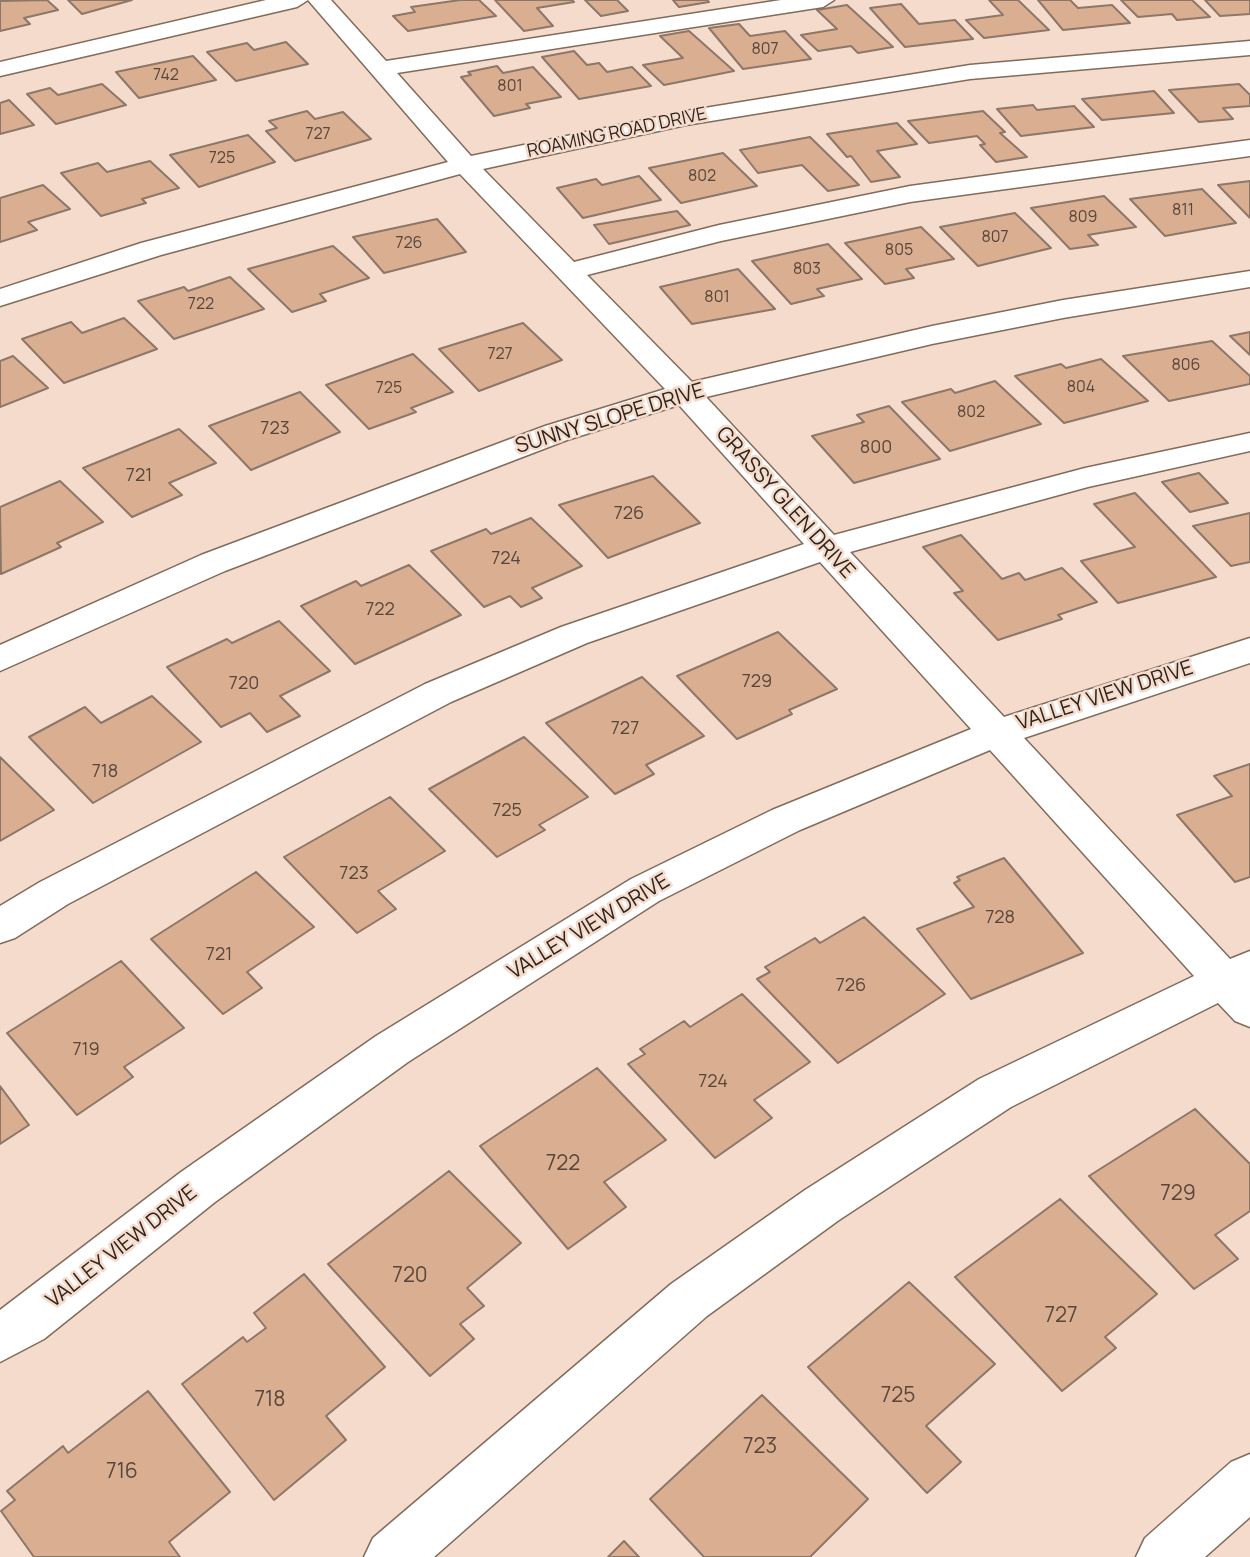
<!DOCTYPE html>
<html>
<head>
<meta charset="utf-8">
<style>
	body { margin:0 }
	canvas { display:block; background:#f5dbcb }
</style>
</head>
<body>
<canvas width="1250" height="1557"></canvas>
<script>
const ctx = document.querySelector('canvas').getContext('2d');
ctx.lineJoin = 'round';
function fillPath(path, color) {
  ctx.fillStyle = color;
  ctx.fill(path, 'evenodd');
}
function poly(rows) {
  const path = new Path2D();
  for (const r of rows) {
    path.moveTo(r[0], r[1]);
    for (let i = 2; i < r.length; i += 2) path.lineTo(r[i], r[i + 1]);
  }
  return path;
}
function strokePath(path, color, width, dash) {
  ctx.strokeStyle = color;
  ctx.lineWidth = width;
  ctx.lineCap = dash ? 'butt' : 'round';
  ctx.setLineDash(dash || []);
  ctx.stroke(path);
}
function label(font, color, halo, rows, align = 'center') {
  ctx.font = font + ' Manrope,sans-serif';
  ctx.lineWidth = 5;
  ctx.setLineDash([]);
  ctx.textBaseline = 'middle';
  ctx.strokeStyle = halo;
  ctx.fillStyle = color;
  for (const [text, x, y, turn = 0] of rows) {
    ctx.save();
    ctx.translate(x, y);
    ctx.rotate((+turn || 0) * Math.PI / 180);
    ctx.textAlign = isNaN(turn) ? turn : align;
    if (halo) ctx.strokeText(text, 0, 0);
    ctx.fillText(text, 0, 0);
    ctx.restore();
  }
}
const building = poly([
	[47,0,58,10,24,18,30,24,0,31,0,1,47,0],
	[68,0,132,0,82,14,68,0],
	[460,0,479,0,496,16,408,31,393,16,415,12,411,7,460,0],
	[495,0,572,0,574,2,537,8,553,26,524,31,495,0],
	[585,0,617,0,628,11,601,16,585,0],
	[673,0,707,0,709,2,679,7,673,0],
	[989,0,1018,0,1049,30,984,38,966,20,1003,15,989,0],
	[1038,0,1070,0,1078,8,1112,5,1130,23,1063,30,1038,0],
	[1121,0,1192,0,1210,17,1177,20,1172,14,1138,17,1121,0],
	[1205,0,1250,0,1250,14,1220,16,1205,0],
	[901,4,919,24,955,20,973,39,905,47,870,8,901,4],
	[847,5,893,47,858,53,851,46,818,51,801,35,837,29,817,10,847,5],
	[739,24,750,36,785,31,811,59,743,69,709,28,739,24],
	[689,31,734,71,664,85,643,65,683,58,660,36,689,31],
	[286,42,308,64,236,81,207,52,247,43,254,50,286,42],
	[574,51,587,65,599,63,607,72,632,67,651,86,579,99,542,57,574,51],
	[193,56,216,80,139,98,116,72,193,56],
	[497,66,503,73,533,67,561,97,526,104,530,108,494,116,461,77,471,75,468,72,497,66],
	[102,84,126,105,56,124,27,94,50,88,58,95,102,84],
	[1239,84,1250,95,1250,106,1223,108,1233,119,1199,122,1169,90,1239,84],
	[1154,91,1174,113,1102,120,1082,99,1154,91],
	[9,100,34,125,0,134,0,103,9,100],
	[1033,105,1037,110,1074,106,1094,127,1021,136,997,109,1033,105],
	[307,111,315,119,343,112,371,139,295,161,266,131,277,128,269,121,307,111],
	[983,111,1005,132,1000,133,1027,157,996,162,980,145,985,144,977,136,929,143,908,121,983,111],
	[897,123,917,144,877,151,900,177,871,182,851,156,847,157,827,134,897,123],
	[248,135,275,162,199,187,170,155,248,135],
	[810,137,859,185,828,191,802,165,758,173,740,150,810,137],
	[723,153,757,186,681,203,649,168,723,153],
	[150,161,179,188,142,199,146,203,101,216,61,173,98,163,107,172,150,161],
	[639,176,661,200,583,218,557,188,596,179,602,185,639,176],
	[1250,181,1250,218,1218,185,1250,181],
	[43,185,70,209,28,222,37,230,0,242,0,198,43,185],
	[1202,189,1236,223,1165,236,1130,199,1202,189],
	[1104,196,1136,227,1088,235,1098,245,1070,249,1031,208,1104,196],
	[677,211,690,225,609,244,594,225,677,211],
	[1015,213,1051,248,978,266,940,227,1015,213],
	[437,219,466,252,384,273,353,237,437,219],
	[921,227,954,259,906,269,914,278,885,284,845,243,921,227],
	[828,244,862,279,817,289,824,296,791,304,752,261,828,244],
	[333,246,369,278,320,294,326,301,292,312,248,269,333,246],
	[738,269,775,309,692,324,660,287,738,269],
	[230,277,264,309,174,339,138,301,184,287,188,291,230,277],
	[124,318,157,349,64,383,22,339,71,322,82,333,124,318],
	[523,323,562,360,479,391,439,349,523,323],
	[1250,332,1250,355,1230,336,1250,332],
	[1212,341,1250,376,1250,384,1169,401,1123,356,1212,341],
	[413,354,453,392,411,408,416,412,369,429,326,385,413,354],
	[13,356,48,388,0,407,0,361,13,356],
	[1101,359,1148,401,1064,423,1015,376,1061,364,1066,368,1101,359],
	[995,381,1041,424,950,451,902,402,951,389,955,393,995,381],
	[300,392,340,432,251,470,209,426,300,392],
	[889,406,940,459,854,483,812,436,864,422,857,415,889,406],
	[179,429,216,463,169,483,182,495,132,517,83,468,179,429],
	[1199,473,1228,503,1190,512,1162,482,1199,473],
	[653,476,700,523,608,558,559,505,653,476],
	[60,481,103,522,57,543,61,547,1,574,0,507,60,481],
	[1135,493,1216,577,1118,603,1081,561,1135,547,1094,504,1135,493],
	[1250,513,1250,562,1231,566,1193,526,1250,513],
	[531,518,582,566,532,588,542,598,521,607,510,596,484,607,431,551,486,529,491,534,531,518],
	[961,535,1002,579,1019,573,1025,580,1062,568,1097,602,1058,615,1062,619,998,640,954,593,963,591,923,547,961,535],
	[409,565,461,615,355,664,301,606,356,581,361,586,409,565],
	[279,621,330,671,280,696,300,716,267,732,250,713,221,727,167,667,227,639,232,643,279,621],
	[778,632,837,689,789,710,792,714,737,739,677,676,778,632],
	[642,677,704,736,646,765,654,774,615,794,546,723,642,677],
	[152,696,201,742,93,803,29,737,85,707,101,723,152,696],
	[524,737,588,797,539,825,545,830,497,857,429,789,524,737],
	[0,757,54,810,0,841,0,757],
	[1250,764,1250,877,1235,882,1177,815,1232,796,1214,776,1250,764],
	[390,797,445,851,378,891,396,909,357,933,284,857,390,797],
	[1004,858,1083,953,971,999,917,929,974,907,954,883,960,880,957,877,1004,858],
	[256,872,314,927,247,972,262,988,223,1014,151,939,256,872],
	[864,917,945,994,838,1063,757,979,770,972,765,967,815,938,820,943,864,917],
	[121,961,184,1028,124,1067,133,1077,77,1115,7,1033,121,961],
	[742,994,810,1062,754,1100,772,1118,715,1158,628,1064,645,1054,640,1049,684,1021,690,1027,742,994],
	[597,1068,666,1140,604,1182,626,1207,568,1249,480,1146,597,1068],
	[0,1086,29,1125,0,1144,0,1086],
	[1195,1109,1250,1164,1250,1211,1215,1235,1238,1259,1194,1289,1089,1176,1195,1109],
	[449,1171,521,1243,467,1288,484,1306,460,1324,474,1339,430,1376,328,1264,449,1171],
	[1060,1199,1157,1294,1105,1337,1116,1348,1062,1391,955,1277,1060,1199],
	[304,1274,385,1367,326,1416,346,1440,274,1500,182,1384,243,1337,247,1342,266,1328,254,1313,304,1274],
	[909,1282,995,1364,926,1426,961,1462,927,1493,808,1367,909,1282],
	[148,1391,230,1492,169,1542,180,1557,34,1557,1,1511,15,1500,7,1491,63,1446,68,1453,148,1391],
	[762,1395,868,1499,810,1557,704,1557,650,1499,762,1395],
	[624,1541,639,1557,608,1557,624,1541]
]);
fillPath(building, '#daae91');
strokePath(building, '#8d7768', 2);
const minor = poly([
	[266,0,308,0,297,7,0,76,0,62,266,0],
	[308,0,331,0,386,61,781,0,834,0,823,7,397,73,471,156,686,111,970,65,1250,41,1250,55,970,79,686,125,483,169,574,262,719,225,910,186,1250,140,1250,156,910,202,721,241,587,275,692,382,932,326,1063,300,1250,271,1250,287,1063,318,932,344,706,397,834,535,1085,468,1250,433,1250,451,1088,487,850,552,1004,717,1250,638,1250,663,1024,738,1230,959,1250,951,1250,1027,1235,1021,1218,1003,1011,1107,839,1220,707,1316,434,1557,364,1557,373,1538,671,1284,805,1190,979,1079,1194,976,990,750,800,830,659,901,408,1062,215,1202,44,1339,0,1362,0,1310,181,1172,376,1036,631,879,772,810,971,729,820,562,587,643,451,702,68,904,15,938,0,943,0,906,40,882,425,684,561,627,804,544,679,405,567,440,225,571,0,671,0,645,201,555,545,426,665,389,460,174,161,255,0,306,0,289,141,243,448,162,308,0],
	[1250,1454,1250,1517,1205,1557,1136,1557,1145,1538,1231,1462,1250,1454]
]);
strokePath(minor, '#816b5c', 3);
fillPath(minor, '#fff');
label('16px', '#59463b', null, [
	["807",765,50],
	["742",166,76],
	["801",510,87],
	["727",318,135],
	["725",222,159],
	["802",702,177],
	["811",1183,211],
	["809",1083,218],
	["807",995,238],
	["726",409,244],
	["805",899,251],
	["803",807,270],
	["801",717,298],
	["722",201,305],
	["727",500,355],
	["806",1186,366],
	["804",1081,388],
	["725",389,389],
	["802",971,413]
]);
label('18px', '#2e241e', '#f5dbcb', [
	["ROAMING ROAD DRIVE",617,133,-12]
]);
label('18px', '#59463b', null, [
	["723",275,429],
	["800",876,448],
	["721",139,476],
	["726",629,514],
	["724",506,559],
	["722",380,610],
	["729",757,682],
	["720",244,684],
	["727",625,729],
	["718",105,772],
	["725",507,811],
	["723",354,874],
	["728",1000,918],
	["721",219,955],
	["726",851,986],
	["719",86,1050],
	["724",713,1082]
]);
label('21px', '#2e241e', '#f5dbcb', [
	["SUNNY SLOPE DRIVE",610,419,-17],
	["GRASSY GLEN DRIVE",785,503,48],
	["VALLEY VIEW DRIVE",1105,696,-18],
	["VALLEY VIEW DRIVE",589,927,-31],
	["VALLEY VIEW DRIVE",122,1247,-38]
]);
label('21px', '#59463b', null, [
	["722",563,1164],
	["729",1178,1194],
	["720",410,1276],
	["727",1061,1316],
	["725",898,1396],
	["718",270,1400],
	["723",760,1447],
	["716",122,1472]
]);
</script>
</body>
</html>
